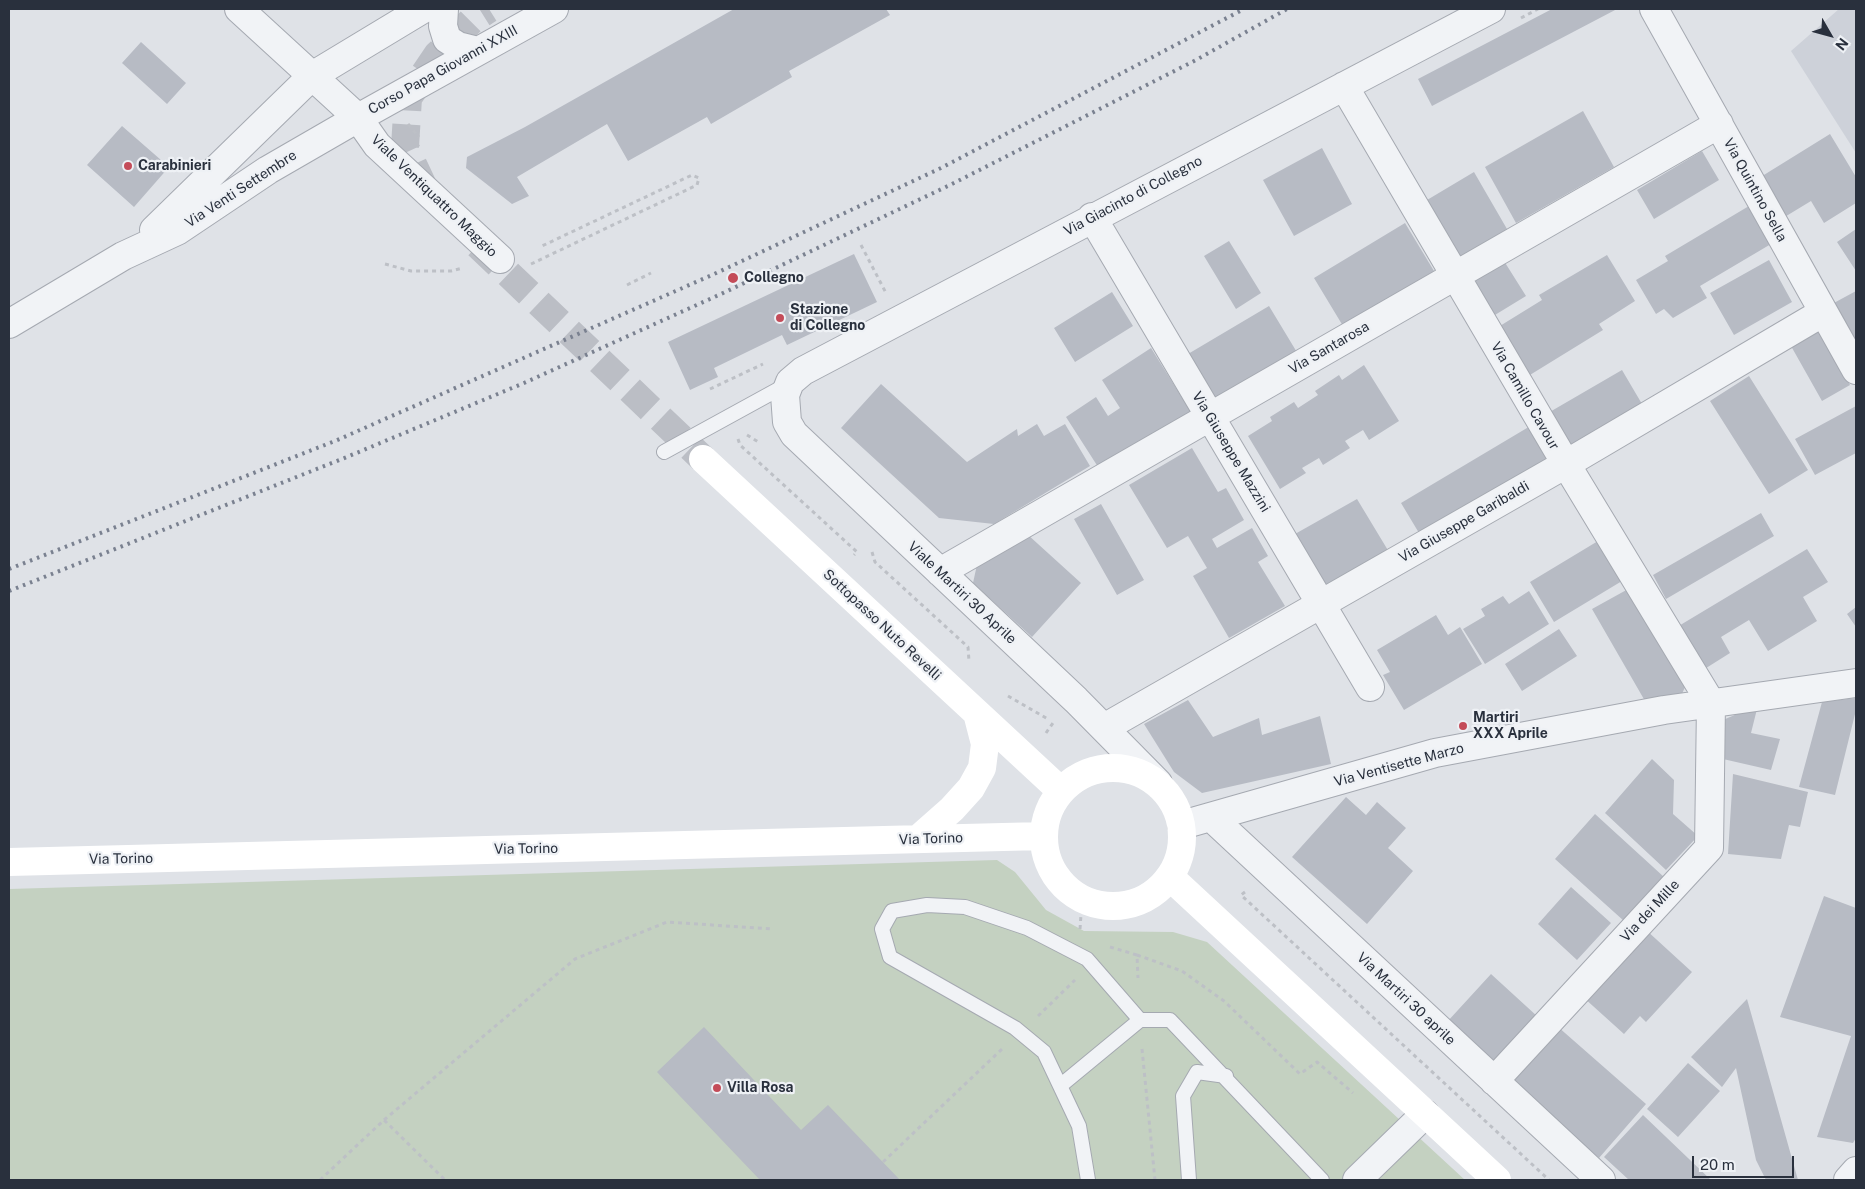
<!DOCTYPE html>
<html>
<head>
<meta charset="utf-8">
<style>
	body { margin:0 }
	#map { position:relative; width:1865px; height:1189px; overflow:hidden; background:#dfe2e7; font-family:"Public Sans",sans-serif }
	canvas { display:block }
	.frame { position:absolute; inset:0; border:10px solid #29303d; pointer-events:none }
	.north { position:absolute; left:1805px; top:10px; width:50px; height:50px; -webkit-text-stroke:4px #eef1f5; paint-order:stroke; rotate:128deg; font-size:14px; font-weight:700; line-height:20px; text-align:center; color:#29303d }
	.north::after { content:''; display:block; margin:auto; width:18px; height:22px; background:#29303d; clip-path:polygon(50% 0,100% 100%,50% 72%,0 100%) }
	.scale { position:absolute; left:1692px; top:1156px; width:102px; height:22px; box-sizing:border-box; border:2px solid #29303d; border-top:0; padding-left:6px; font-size:15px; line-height:18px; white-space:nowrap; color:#29303d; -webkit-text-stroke:4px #eef1f5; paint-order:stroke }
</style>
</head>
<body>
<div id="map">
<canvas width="1865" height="1189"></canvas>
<div class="frame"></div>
<div class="north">N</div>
<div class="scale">20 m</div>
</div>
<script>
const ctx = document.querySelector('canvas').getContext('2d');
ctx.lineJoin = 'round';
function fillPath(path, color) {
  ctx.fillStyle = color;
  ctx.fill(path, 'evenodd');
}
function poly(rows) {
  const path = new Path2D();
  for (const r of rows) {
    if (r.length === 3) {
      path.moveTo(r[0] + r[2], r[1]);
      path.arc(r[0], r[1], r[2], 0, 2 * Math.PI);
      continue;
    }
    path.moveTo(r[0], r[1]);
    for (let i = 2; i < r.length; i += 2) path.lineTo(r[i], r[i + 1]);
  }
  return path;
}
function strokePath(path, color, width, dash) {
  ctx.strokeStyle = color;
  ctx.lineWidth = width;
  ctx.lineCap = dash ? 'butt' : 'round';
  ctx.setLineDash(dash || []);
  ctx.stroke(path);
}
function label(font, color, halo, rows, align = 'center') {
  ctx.font = font + ' "Public Sans",sans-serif';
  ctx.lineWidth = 4.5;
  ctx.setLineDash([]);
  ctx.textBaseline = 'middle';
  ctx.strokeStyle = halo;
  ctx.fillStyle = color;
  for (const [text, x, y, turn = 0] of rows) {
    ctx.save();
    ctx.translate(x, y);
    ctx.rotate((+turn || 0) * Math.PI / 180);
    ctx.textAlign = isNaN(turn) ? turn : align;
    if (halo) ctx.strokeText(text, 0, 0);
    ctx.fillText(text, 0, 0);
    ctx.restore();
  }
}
fillPath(poly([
	[1839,9,1856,9,1856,153,1791,51]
]), '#cdd1d9');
fillPath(poly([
	[997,860,1015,872,1046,910,1084,931,1173,932,1207,942,1465,1180,9,1180,9,889]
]), '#c4d1c1');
fillPath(poly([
	[734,9,886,9,890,15,789,71,792,77,711,124,707,117,628,161,607,124,517,177,529,196,512,204,466,168,467,157,525,127],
	[1552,9,1617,9,1432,106,1418,79],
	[141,42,186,83,167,104,122,63],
	[1583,111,1614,167,1516,223,1485,167],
	[122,126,169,167,134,207,87,165],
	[1830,134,1856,177,1856,203,1824,223,1811,201,1783,218,1759,178],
	[1322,148,1352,204,1294,236,1263,180],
	[1702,151,1719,180,1654,219,1637,190],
	[1474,172,1507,229,1456,260,1422,203],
	[1749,206,1771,244,1700,286,1707,298,1673,318,1664,309,1656,314,1636,280,1668,261,1665,256],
	[1405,223,1434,271,1343,326,1314,278],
	[1856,229,1856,271,1837,242],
	[1229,241,1261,293,1236,309,1204,256],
	[854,254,877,302,787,345,782,335,714,368,718,377,690,390,668,342],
	[1607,255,1635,301,1599,324,1603,330,1525,378,1495,329,1542,300,1539,295],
	[1769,260,1792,302,1734,335,1710,293],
	[1504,261,1526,296,1490,318,1474,279],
	[1856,291,1856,346,1832,304],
	[1112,292,1133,326,1075,362,1054,328],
	[1269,306,1298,354,1217,403,1188,354],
	[1819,331,1850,385,1822,401,1791,346],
	[1151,348,1191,412,1100,470,1066,417,1096,397,1108,416,1120,408,1102,380],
	[1364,365,1399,421,1369,440,1363,430,1345,441,1350,448,1323,465,1319,458,1302,468,1306,473,1280,489,1248,436,1272,421,1270,417,1294,402,1298,408,1318,395,1315,391,1339,375,1342,380],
	[1622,370,1642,404,1568,448,1548,413],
	[1749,376,1808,470,1769,494,1710,401],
	[881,384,967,462,1017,429,1018,436,1037,424,1044,436,1065,424,1090,466,994,524,939,518,841,428],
	[1856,406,1856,453,1815,475,1795,439],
	[1532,425,1553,460,1422,538,1401,503],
	[1192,448,1218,492,1226,488,1244,520,1212,539,1217,548,1252,528,1268,556,1258,562,1285,606,1229,638,1193,576,1207,568,1188,536,1167,548,1129,485],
	[1357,499,1389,552,1327,588,1295,534],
	[1101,504,1144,580,1117,595,1074,519],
	[1761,513,1774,536,1666,599,1653,575],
	[1027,534,1081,583,1032,637,973,583,978,560],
	[1598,541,1622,581,1554,622,1530,582],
	[1807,549,1828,582,1803,597,1817,621,1768,651,1749,620,1721,637,1730,653,1703,670,1677,627],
	[1630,588,1686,685,1680,698,1645,701,1592,609],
	[1529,591,1549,624,1485,664,1463,629,1485,616,1481,609,1503,596,1509,604],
	[1856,607,1856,627,1847,614],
	[1436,615,1448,635,1460,627,1482,664,1404,710,1383,675,1390,672,1377,650],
	[1559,629,1577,656,1522,691,1505,664],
	[1856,698,1856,710,1835,795,1799,787,1822,702],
	[1188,700,1213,737,1259,718,1262,735,1320,716,1331,764,1202,793,1174,772,1144,724],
	[1758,705,1751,733,1780,739,1771,770,1723,759,1723,720],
	[1652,759,1674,780,1673,814,1698,836,1666,870,1605,813],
	[1733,774,1808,792,1800,827,1789,825,1781,859,1728,854],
	[1346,797,1366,815,1377,802,1406,828,1388,848,1413,871,1367,924,1292,857],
	[1595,814,1664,877,1624,921,1555,859],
	[1571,887,1611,923,1577,960,1538,924],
	[1824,896,1856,908,1856,1138,1853,1143,1817,1137,1851,1036,1780,1017],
	[1645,929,1692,972,1646,1022,1640,1016,1624,1034,1583,997],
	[1491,974,1538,1017,1494,1065,1447,1022],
	[1747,999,1798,1180,1766,1180,1756,1160,1736,1068,1722,1087,1691,1057],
	[1557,1026,1646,1104,1599,1158,1509,1079],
	[704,1027,801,1130,828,1105,900,1180,760,1180,657,1072],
	[1688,1063,1720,1091,1678,1137,1647,1109],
	[1643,1115,1711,1180,1629,1180,1604,1157]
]), '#b7bbc4');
strokePath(poly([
	[425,190,405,147,408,98,437,55,473,19,489,9],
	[478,245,703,459]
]), '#bbbec5', 28, [28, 14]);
const lane = poly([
	[664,452,788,384],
	[1060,1086,1140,1020,1170,1020,1322,1180],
	[1088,1180,1079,1126,1044,1052,1015,1028,890,957,882,929,892,911,927,905,965,907,1027,928,1087,959,1140,1020],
	[1189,1180,1183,1096,1197,1072,1226,1076]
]);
const street = poly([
	[239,9,358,118,377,145,500,259],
	[444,9,443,26,447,39,458,46,478,51],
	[1654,9,1856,370],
	[1344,86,1566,464,1711,703,1709,848,1494,1081],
	[1092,217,1370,687],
	[154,230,312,76,423,9],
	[9,324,123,256,177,231,268,170,358,118,554,9],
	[940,572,1719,124],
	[1104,728,1566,464,1822,313],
	[1158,783,1076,700,794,434,787,422,785,395,790,382,803,371,1491,9],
	[1211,817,1601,1180],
	[1182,825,1435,753,1664,710,1856,683],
	[1357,1180,1425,1114],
	[1848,1180,1856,1171]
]);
strokePath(lane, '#a5a9b1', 16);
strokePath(street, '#a5a9b1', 30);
strokePath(poly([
	[1521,18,1538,9],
	[408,124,419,137],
	[861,245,886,293],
	[385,264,411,271,451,271,463,268],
	[531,264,697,185,699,178,692,175,542,246],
	[627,285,651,273],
	[710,389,763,364],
	[747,435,760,443],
	[738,439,740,445,857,552,854,555],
	[872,552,875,562,968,647,969,661],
	[1008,696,1048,719],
	[1046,733,1053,723],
	[1245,892,1241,895,1549,1180],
	[1080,929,1082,900],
	[1110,947,1137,955,1138,978],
	[1137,955,1182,971,1224,1001,1300,1074,1317,1062,1353,1093],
	[1038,1016,1075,980],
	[1142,1049,1155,1180],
	[384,1120,575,959,667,922,772,929],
	[883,1162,1002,1049],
	[320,1180,384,1120,445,1180]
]), '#bdc0c6', 3, [4, 4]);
strokePath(lane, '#f1f3f6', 14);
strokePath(street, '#f1f3f6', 28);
strokePath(poly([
	[703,459,1061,791],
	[1113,837,69],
	[918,839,952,809,971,788,982,768,985,744,977,713],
	[9,862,1043,836],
	[1170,877,1497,1180]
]), '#fff', 28);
strokePath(poly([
	[9,569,335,441,712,275,941,168,1244,9],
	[9,591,342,459,524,383,721,294,950,185,1196,60,1287,9]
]), '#7a8190', 4, [2.5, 5]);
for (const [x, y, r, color] of [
	[128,166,5,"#c44c59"],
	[733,278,6,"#c44c59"],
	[780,318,5,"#c44c59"],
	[1463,726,5,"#c44c59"],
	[717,1088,5,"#c44c59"]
]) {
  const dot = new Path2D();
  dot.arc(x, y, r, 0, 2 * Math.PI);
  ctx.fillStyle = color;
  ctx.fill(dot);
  strokePath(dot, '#eef1f5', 2);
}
label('14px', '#29303d', '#eef1f5', [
	["Corso Papa Giovanni XXIII",443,70,-29],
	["Via Venti Settembre",241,189,-33],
	["Via Quintino Sella",1755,190,61],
	["Viale Ventiquattro Maggio",434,196,44],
	["Via Giacinto di Collegno",1133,196,-28],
	["Via Santarosa",1329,348,-30],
	["Via Camillo Cavour",1525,396,60],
	["Via Giuseppe Mazzini",1231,452,59],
	["Via Giuseppe Garibaldi",1464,522,-30],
	["Viale Martiri 30 Aprile",962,593,43],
	["Sottopasso Nuto Revelli",882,625,43],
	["Via Ventisette Marzo",1399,765,-15],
	["Via Torino",931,839,-2],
	["Via Torino",526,849,-1],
	["Via Torino",121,859,-1],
	["Via dei Mille",1650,911,-47],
	["Via Martiri 30 aprile",1406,999,43]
]);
label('bold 14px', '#29303d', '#eef1f5', [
	["Carabinieri",138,166],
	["Collegno",744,278],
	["Stazione",790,310],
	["di Collegno",790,326],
	["Martiri",1473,718],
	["XXX Aprile",1473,734],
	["Villa Rosa",727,1088]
], 'left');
</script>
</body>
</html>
